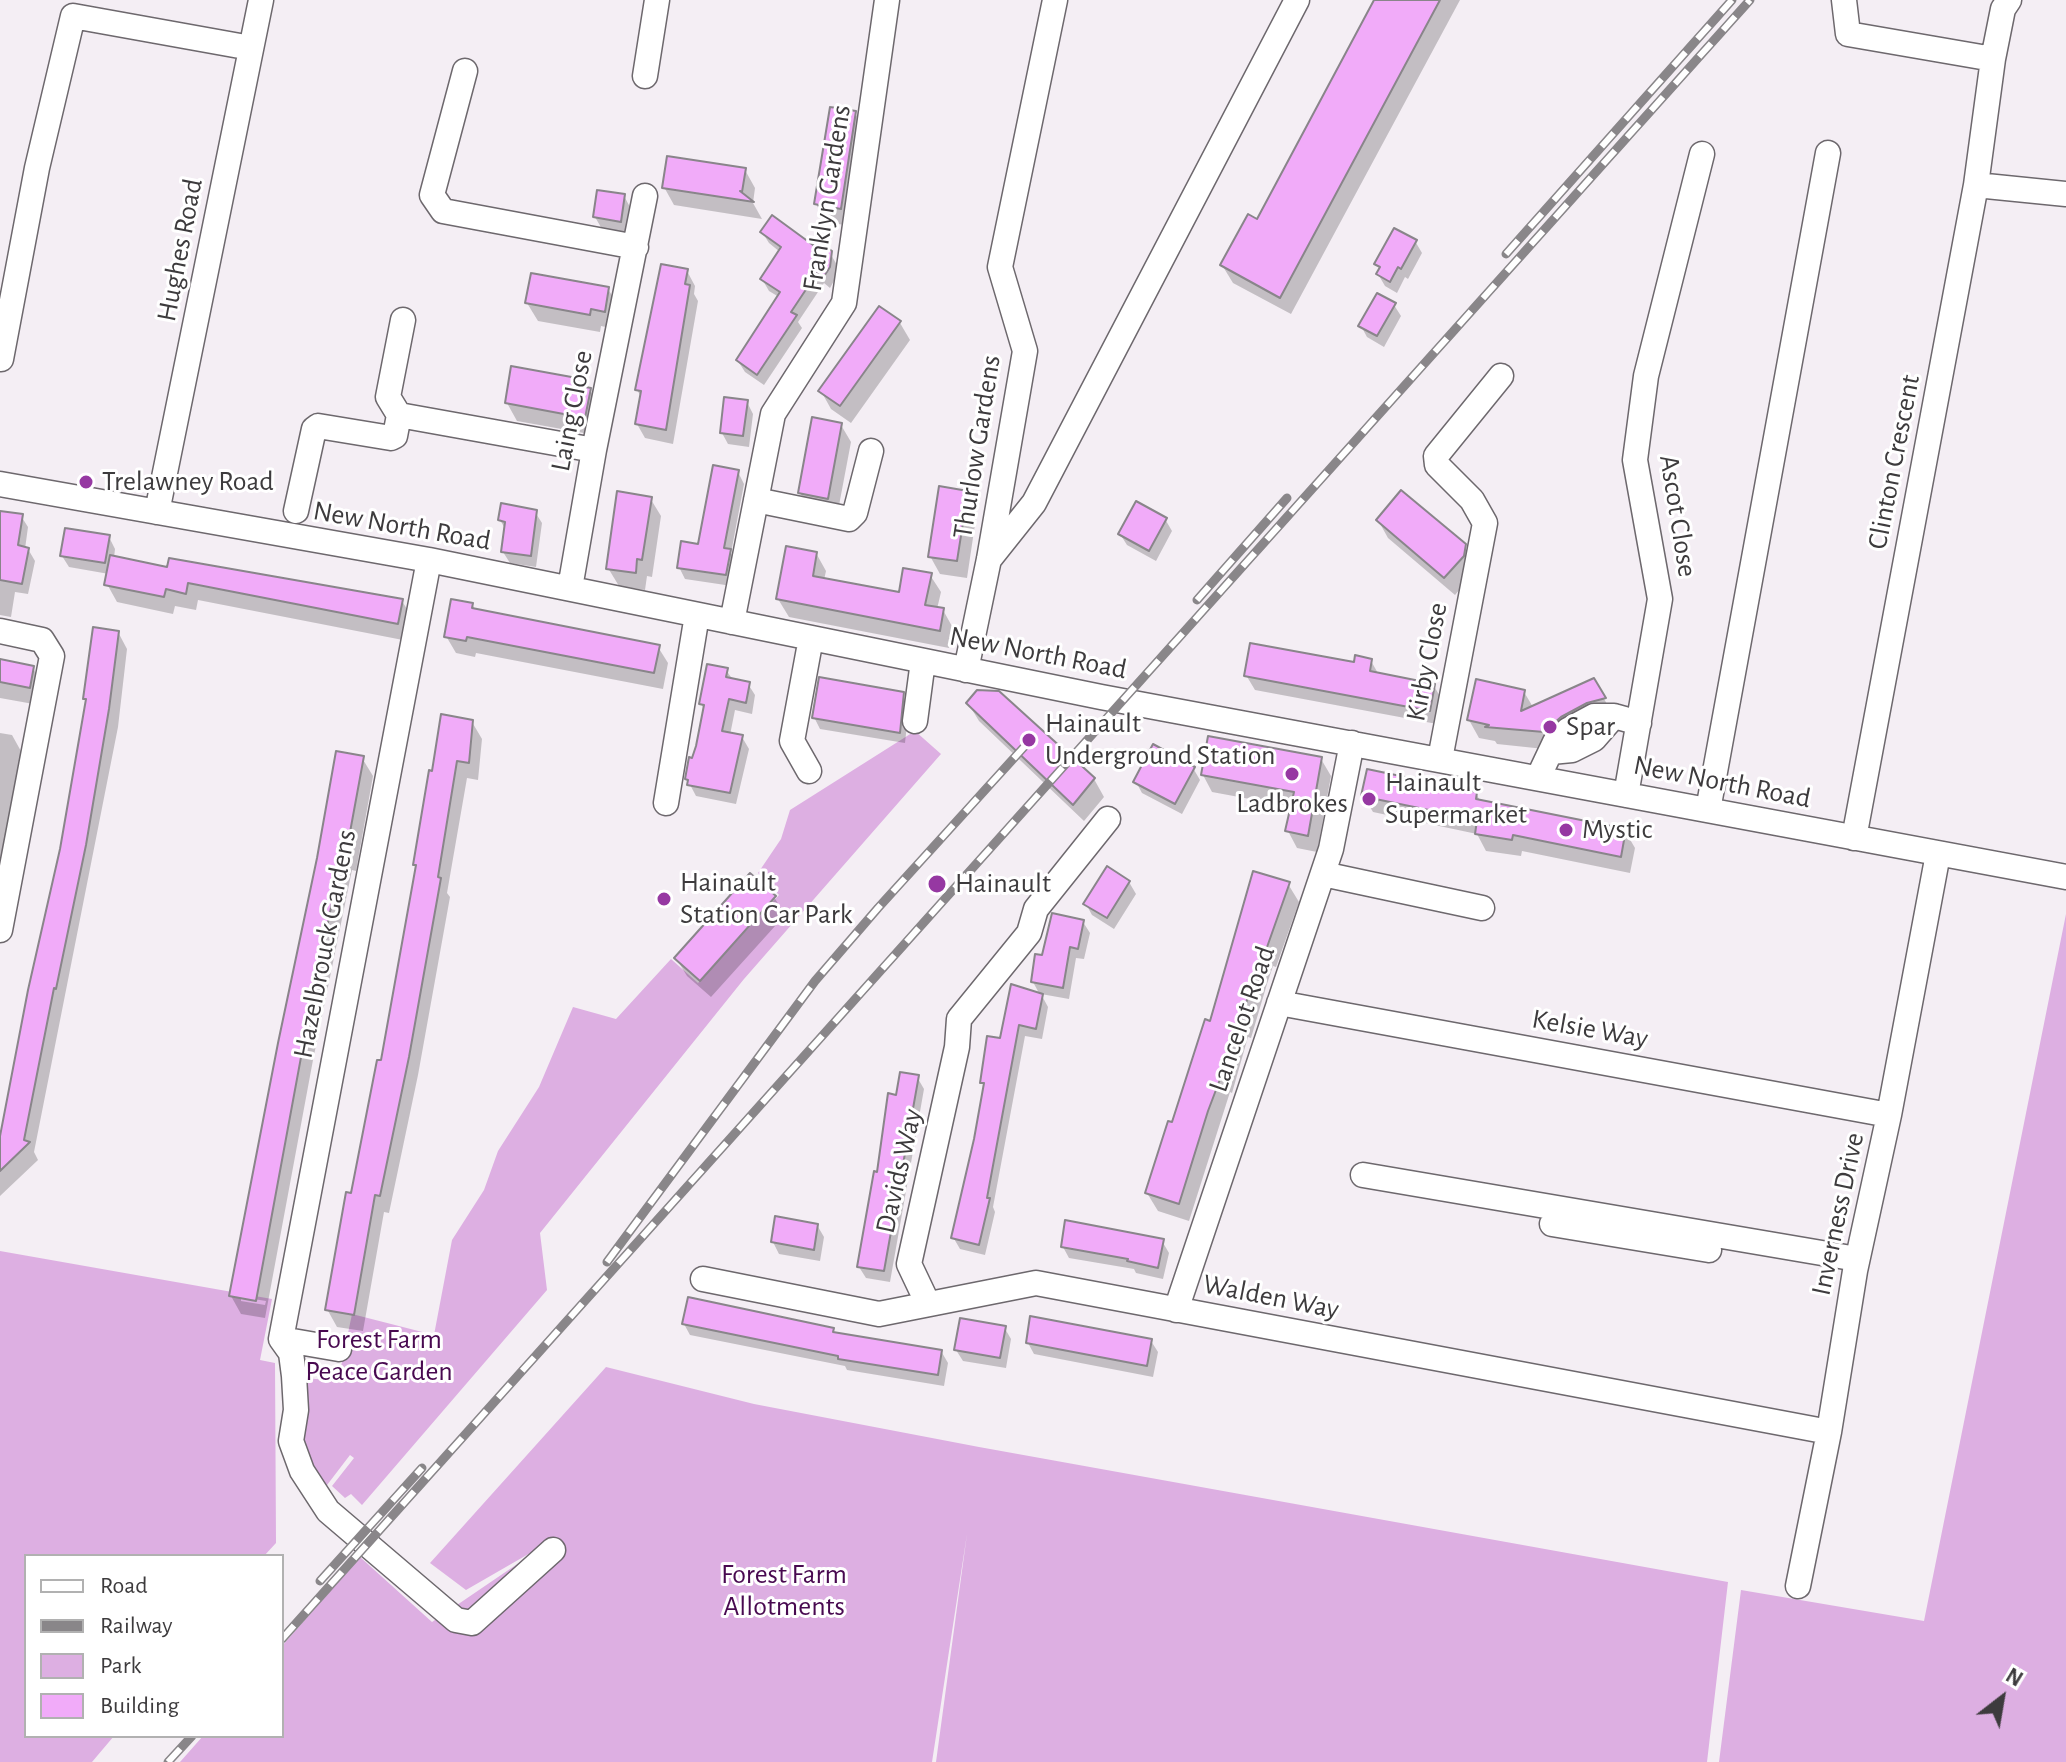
<!DOCTYPE html>
<html>
<head>
<meta charset="utf-8">
<style>
	body { margin:0 }
	#map { position:relative; width:2066px; height:1762px; overflow:hidden; background:#f4eef4; font-family:"Alegreya Sans",sans-serif }
	canvas { display:block }
	.legend { position:absolute; left:24px; top:1554px; width:260px; height:184px; box-sizing:border-box; background:#fff; border:2px solid #b1b1b1; margin:0; padding:10px 14px; list-style:none; font-size:24px; color:#3d3b3d }
	.legend li { display:flex; align-items:center; gap:16px; height:40px }
	.legend b { width:40px; border:2px solid #b1b1b1 }
	.north { position:absolute; left:1962px; top:1658px; width:80px; height:80px; -webkit-text-stroke:6px #fff; paint-order:stroke; rotate:31deg; font-size:22px; font-weight:700; line-height:32px; text-align:center; color:#3d3b3d }
	.north::after { content:''; display:block; margin:auto; width:28px; height:36px; background:#3d3b3d; clip-path:polygon(50% 0,100% 100%,50% 72%,0 100%) }
</style>
</head>
<body>
<div id="map">
<canvas width="2066" height="1762"></canvas>
<ul class="legend">
<li><b style="height:10px;background:#fff"></b>Road</li>
<li><b style="height:10px;background:#898689"></b>Railway</li>
<li><b style="height:22px;background:#ddafe2"></b>Park</li>
<li><b style="height:22px;background:#f1abf9"></b>Building</li>
</ul>
<div class="north">N</div>
</div>
<script>
const ctx = document.querySelector('canvas').getContext('2d');
ctx.lineJoin = 'round';
function fillPath(path, color) {
  ctx.fillStyle = color;
  ctx.fill(path, 'evenodd');
}
function poly(rows) {
  const path = new Path2D();
  for (const r of rows) {
    path.moveTo(r[0], r[1]);
    for (let i = 2; i < r.length; i += 2) path.lineTo(r[i], r[i + 1]);
  }
  return path;
}
function strokePath(path, color, width, dash) {
  ctx.strokeStyle = color;
  ctx.lineWidth = width;
  ctx.lineCap = dash ? 'butt' : 'round';
  ctx.setLineDash(dash || []);
  ctx.stroke(path);
}
function label(font, color, halo, rows, align = 'center') {
  ctx.font = font + ' "Alegreya Sans",sans-serif';
  ctx.lineWidth = 6;
  ctx.setLineDash([]);
  ctx.textBaseline = 'middle';
  ctx.strokeStyle = halo;
  ctx.fillStyle = color;
  for (const [text, x, y, turn = 0] of rows) {
    ctx.save();
    ctx.translate(x, y);
    ctx.rotate((+turn || 0) * Math.PI / 180);
    ctx.textAlign = isNaN(turn) ? turn : align;
    if (halo) ctx.strokeText(text, 0, 0);
    ctx.fillText(text, 0, 0);
    ctx.restore();
  }
}
fillPath(poly([
	[915,731,941,754,744,979,540,1233,547,1290,362,1505,351,1494,345,1498,332,1486,354,1458,350,1455,324,1489,304,1463,305,1378,338,1381,352,1314,434,1335,452,1240,484,1190,498,1151,539,1087,573,1007,616,1019,671,959,698,983,779,895,758,873,781,839,790,810],
	[2066,914,2066,1762,1719,1762,1741,1590,1924,1621],
	[0,1251,272,1299,260,1360,275,1363,276,1543,264,1556,26,1556,26,1736,114,1736,92,1762,0,1762],
	[606,1367,754,1404,979,1447,1728,1582,1707,1762,936,1762,967,1534,932,1762,180,1762,203,1736,282,1736,282,1646,360,1557,432,1622,551,1541,466,1590,430,1563]
]), '#ddafe2');
fillPath(poly([
	[1376,0,1460,0,1291,314,1233,283,1222,265,1257,221],
	[855,113,865,131,851,226,826,222,816,204],
	[745,170,755,188,753,203,762,219,674,205,664,187],
	[624,196,630,207,626,232,602,229,595,217],
	[762,232,830,253,837,265,835,279,830,288,824,283,798,322,802,328,764,385,745,372,738,361,779,297,769,291,762,279,780,252,769,243],
	[1415,241,1422,253,1408,279,1405,277,1397,293,1385,286,1378,274,1380,270,1377,264],
	[687,271,695,286,694,294,698,301,673,444,645,438,637,424,642,398,637,390],
	[608,289,619,307,615,329,601,326,600,332,538,321,527,303],
	[1394,305,1401,316,1384,347,1367,337,1361,326],
	[900,323,910,340,851,423,831,409,821,391],
	[575,380,580,388,590,390,600,408,595,435,517,421,507,403],
	[747,402,753,414,749,447,728,444,722,433],
	[841,425,851,442,837,516,811,511,800,493],
	[738,472,744,484,731,553,736,562,732,586,685,579,679,567,700,546],
	[967,493,977,511,967,578,940,574,930,556],
	[650,498,661,516,652,577,647,576,645,590,619,586,608,568],
	[535,512,542,523,536,567,510,563,503,552,506,530,500,520],
	[0,513,21,516,28,527,25,549,28,549,35,561,28,594,15,592,11,617,0,615],
	[1165,519,1172,531,1156,561,1127,545,1120,534],
	[1378,520,1464,546,1475,564,1473,574,1455,595,1388,538],
	[109,537,115,549,114,558,169,570,402,601,413,619,408,641,198,600,196,610,175,606,173,614,117,602,107,584,109,574,69,567,62,556],
	[816,553,826,571,824,580,901,594,930,575,941,592,937,609,943,610,953,628,949,648,789,617,778,599],
	[472,604,476,611,658,647,668,663,663,689,476,653,475,657,456,653,446,636],
	[118,632,127,649,118,727,34,1152,38,1160,0,1196,0,1143,62,850,87,702,85,698],
	[0,661,33,668,43,686,39,705,0,698],
	[1371,661,1379,675,1434,686,1442,700,1437,724,1255,690,1246,675],
	[726,670,733,680,748,684,755,695,752,714,735,710,730,735,742,737,749,749,736,804,696,796,687,779,705,710,701,704],
	[1593,680,1614,716,1554,750,1497,744,1495,741,1479,738,1469,720,1524,692,1533,707],
	[902,694,909,706,905,743,820,729,814,717],
	[968,703,1094,779,1104,797,1084,821,979,721],
	[472,722,482,739,478,780,467,778,447,893,450,897,418,1075,389,1213,384,1212,363,1331,337,1327,327,1309,382,1063,417,868,415,865,434,773],
	[0,733,12,735,22,753,0,879],
	[362,758,373,776,356,871,352,870,313,1060,265,1318,241,1314,231,1296,319,858],
	[241,1297,266,1301,265,1305,241,1301],
	[1321,759,1331,776,1317,852,1297,848,1288,831,1293,807,1212,792,1203,775],
	[1193,768,1200,780,1182,814,1142,793,1136,782],
	[1476,793,1481,803,1625,831,1635,848,1630,873,1522,851,1521,856,1486,851,1477,834,1373,812,1363,795],
	[1129,882,1136,894,1114,929,1092,915,1086,904],
	[1288,884,1299,902,1276,967,1273,966,1267,984,1251,1038,1248,1037,1232,1093,1230,1092,1189,1221,1158,1211,1147,1193,1211,1023],
	[774,897,785,915,711,997,687,976,676,958],
	[1083,922,1090,933,1084,959,1076,958,1069,999,1041,994,1048,1007,1042,1039,1025,1036,993,1207,995,1212,985,1255,960,1249,953,1237,985,1088,982,1082,1002,1041,1040,995,1033,982,1043,958],
	[917,1077,924,1089,890,1282,866,1278,859,1267,878,1174,898,1097],
	[817,1225,824,1237,820,1261,779,1254,773,1242],
	[1162,1241,1169,1253,1163,1279,1136,1273,1134,1269,1069,1258,1063,1247],
	[684,1324,833,1330,836,1335,941,1351,948,1363,944,1386,847,1370,845,1366,690,1335],
	[1004,1327,1011,1339,1006,1368,963,1361,956,1350],
	[1151,1341,1158,1352,1153,1377,1034,1354,1028,1343]
]), '#0003');
const building = poly([
	[1374,0,1440,0,1280,298,1220,265,1248,214,1257,219,1374,0],
	[830,107,856,111,841,209,814,204,830,107],
	[667,156,746,168,742,192,740,191,754,202,662,188,667,156],
	[597,190,625,194,621,222,593,217,597,190],
	[772,215,813,245,816,240,832,251,830,267,823,278,817,273,791,312,797,315,757,375,736,360,780,292,760,279,781,247,760,232,772,215],
	[1394,228,1417,240,1401,269,1398,267,1390,282,1376,274,1380,267,1374,264,1394,228],
	[661,264,688,269,685,284,690,285,666,430,635,424,641,391,635,390,661,264],
	[531,273,609,287,605,312,591,309,590,315,525,303,531,273],
	[1377,293,1396,303,1377,336,1358,326,1377,293],
	[879,306,901,321,840,406,818,391,879,306],
	[511,366,577,378,575,385,591,388,585,418,505,403,511,366],
	[724,397,748,400,743,436,720,433,724,397],
	[812,417,842,423,828,499,798,493,812,417],
	[713,465,739,470,724,548,731,549,726,575,677,568,681,541,698,544,713,465],
	[939,486,968,491,957,561,928,557,939,486],
	[1401,490,1466,544,1464,556,1444,578,1376,520,1401,490],
	[617,491,652,497,642,560,637,559,636,573,606,569,617,491],
	[1136,501,1167,518,1149,551,1118,534,1136,501],
	[501,503,537,510,531,556,501,552,505,522,498,520,501,503],
	[0,511,23,514,18,545,29,548,22,584,0,580,0,511],
	[65,528,110,535,105,563,60,556,65,528],
	[786,546,817,552,813,576,899,592,903,568,932,573,925,605,944,608,940,631,776,599,786,546],
	[110,555,167,567,169,558,403,599,398,624,188,583,186,594,166,589,164,597,104,585,110,555],
	[451,599,473,603,472,608,660,645,654,673,467,637,466,641,444,637,451,599],
	[93,627,119,631,109,709,86,845,56,989,54,988,24,1140,30,1142,0,1171,0,1136,28,990,60,849,86,699,83,699,93,627],
	[1250,643,1354,662,1355,655,1372,659,1370,671,1435,684,1430,711,1244,676,1250,643],
	[0,659,34,666,30,688,0,682,0,659],
	[707,664,728,668,726,677,750,682,746,703,729,699,722,731,743,735,730,793,687,785,688,780,685,779,689,757,692,758,696,746,704,705,699,704,707,664],
	[819,677,904,692,900,733,812,718,819,677],
	[1594,678,1606,698,1587,703,1561,717,1544,732,1485,727,1489,725,1467,720,1476,679,1525,690,1521,711,1594,678],
	[977,690,999,691,1095,778,1073,805,966,703,977,690],
	[441,714,473,720,469,763,457,761,438,877,441,878,409,1057,380,1196,375,1195,354,1315,325,1310,346,1192,351,1193,377,1060,381,1060,416,865,413,865,429,770,432,771,441,714],
	[1208,736,1322,757,1308,836,1285,831,1294,792,1201,775,1208,736],
	[1153,744,1195,767,1175,804,1133,782,1153,744],
	[336,751,364,756,346,854,342,853,304,1041,256,1301,229,1296,278,1043,317,858,336,751],
	[1367,769,1477,792,1476,799,1626,829,1621,857,1513,835,1512,840,1475,834,1477,820,1361,796,1367,769],
	[1107,866,1130,881,1107,918,1083,904,1107,866],
	[1253,871,1290,882,1266,950,1263,949,1257,965,1241,1021,1238,1020,1228,1052,1230,1053,1208,1111,1179,1204,1145,1193,1168,1121,1172,1122,1205,1019,1210,1021,1253,871],
	[750,873,776,896,700,981,674,958,750,873],
	[1052,913,1084,920,1078,949,1070,947,1063,988,1031,982,1035,954,1042,955,1052,913],
	[1011,984,1043,994,1036,1029,1019,1025,987,1198,990,1198,979,1245,951,1238,974,1139,984,1083,980,1083,987,1036,1000,1038,1011,984],
	[900,1072,919,1075,884,1271,857,1267,874,1171,877,1172,888,1093,896,1095,900,1072],
	[775,1216,818,1224,814,1250,771,1242,775,1216],
	[1065,1220,1164,1239,1158,1268,1127,1261,1128,1259,1061,1247,1065,1220],
	[688,1297,834,1328,833,1332,942,1350,938,1375,838,1359,838,1356,682,1324,688,1297],
	[1030,1316,1152,1339,1147,1366,1026,1343,1030,1316],
	[960,1318,1006,1326,1000,1358,954,1350,960,1318]
]);
fillPath(building, '#f1abf9');
strokePath(building, '#89858a', 2);
const minor = poly([
	[1844,0,1848,34,1993,59],
	[465,71,432,195,443,211,636,247],
	[645,76,657,0],
	[1976,185,1993,59,2003,9,2009,0],
	[403,320,388,397,399,415,594,450],
	[1,359,37,168,73,16,251,48],
	[0,484,429,560,1101,697,2066,877],
	[756,500,849,519,855,513,871,451],
	[296,511,314,429,318,426,391,438,395,436,399,415],
	[157,512,261,0],
	[991,557,1034,503,1297,0],
	[429,560,281,1339,291,1353,294,1376,296,1410,291,1441,302,1471,328,1511,456,1620,472,1623,553,1550],
	[570,588,594,450,645,196],
	[732,622,773,414,844,303,887,0],
	[0,631,42,640,52,656,0,930],
	[966,670,989,559,1025,351,1000,267,1055,0],
	[915,721,923,661],
	[1551,752,1572,750,1594,739,1614,716],
	[1440,759,1485,523,1472,500,1437,465,1436,456,1501,376],
	[809,771,792,741,811,638],
	[1538,778,1555,742,1568,730,1594,716,1614,716,1639,723],
	[1626,795,1660,599,1635,460,1646,376,1702,154],
	[666,803,697,615],
	[1708,810,1828,153],
	[1854,838,1976,185,2066,194],
	[1323,874,1482,908],
	[1279,1003,1889,1115],
	[1363,1175,1857,1259],
	[1552,1224,1709,1250],
	[703,1279,879,1314,1036,1283,1829,1432],
	[928,1304,909,1264,957,1047,959,1019,1029,933,1036,909,1108,819],
	[1176,1310,1331,849,1352,743],
	[281,1339,339,1349],
	[1798,1586,1829,1432,1855,1271,1889,1115,1938,854]
]);
strokePath(minor, '#6d686d', 27);
strokePath(minor, '#fff', 24);
const rail = poly([
	[1506,254,1732,0],
	[1197,600,1287,498],
	[607,1262,815,981,878,908,1024,747],
	[320,1581,422,1468],
	[282,1639,1750,0],
	[168,1762,192,1736]
]);
strokePath(rail, '#898689', 9);
strokePath(rail, '#fff', 6, [18]);
for (const [x, y, r, color] of [
	[86,482,8,"#9638a2"],
	[1550,727,8,"#9638a2"],
	[1029,740,8,"#9638a2"],
	[1292,774,8,"#9638a2"],
	[1369,799,8,"#9638a2"],
	[1566,830,8,"#9638a2"],
	[937,884,10,"#9638a2"],
	[664,899,8,"#9638a2"]
]) {
  const dot = new Path2D();
  dot.arc(x, y, r, 0, 2 * Math.PI);
  ctx.fillStyle = color;
  ctx.fill(dot);
  strokePath(dot, '#fff', 3);
}
label('28px', '#3d3b3d', '#fff', [
	["Franklyn Gardens",827,198,-81],
	["Hughes Road",180,250,-79],
	["Laing Close",572,411,-79],
	["Thurlow Gardens",977,447,-81],
	["Clinton Crescent",1894,462,-79],
	["Ascot Close",1678,516,81],
	["New North Road",402,526,10],
	["New North Road",1038,653,11],
	["Kirby Close",1427,662,-79],
	["New North Road",1722,782,11],
	["Hazelbrouck Gardens",325,944,-79],
	["Lancelot Road",1242,1019,-71],
	["Kelsie Way",1590,1029,10],
	["Davids Way",899,1171,-77],
	["Inverness Drive",1838,1214,-78],
	["Walden Way",1271,1297,11]
]);
label('28px', '#3d3b3d', '#fff', [
	["Trelawney Road",102,482],
	["Hainault",1045,724],
	["Underground Station",1045,756],
	["Spar",1566,727],
	["Hainault",1385,783],
	["Supermarket",1385,815],
	["Ladbrokes",1292,804,"center"],
	["Mystic",1582,830],
	["Hainault",680,883],
	["Station Car Park",680,915],
	["Hainault",955,884]
], 'left');
label('28px', '#480950', '#fff', [
	["Forest Farm",379,1340],
	["Peace Garden",379,1372],
	["Forest Farm",784,1575],
	["Allotments",784,1607]
]);
</script>
</body>
</html>
